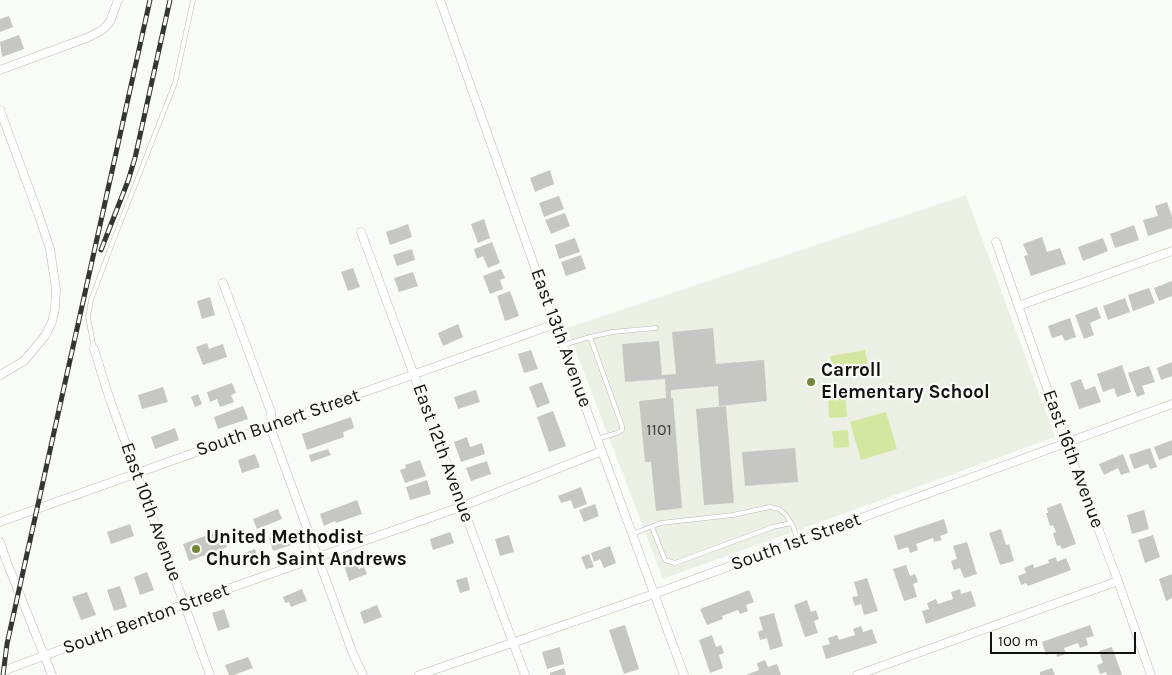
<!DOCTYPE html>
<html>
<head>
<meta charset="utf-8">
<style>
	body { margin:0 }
	#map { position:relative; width:1172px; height:675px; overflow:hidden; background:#f9fbf6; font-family:Karla,sans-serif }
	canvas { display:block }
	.scale { position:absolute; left:990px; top:632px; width:146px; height:22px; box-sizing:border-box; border:2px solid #121311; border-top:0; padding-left:6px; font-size:15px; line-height:18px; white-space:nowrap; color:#121311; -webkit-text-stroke:4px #f9fbf6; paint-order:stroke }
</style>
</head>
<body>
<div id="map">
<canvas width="1172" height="675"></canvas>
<div class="scale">100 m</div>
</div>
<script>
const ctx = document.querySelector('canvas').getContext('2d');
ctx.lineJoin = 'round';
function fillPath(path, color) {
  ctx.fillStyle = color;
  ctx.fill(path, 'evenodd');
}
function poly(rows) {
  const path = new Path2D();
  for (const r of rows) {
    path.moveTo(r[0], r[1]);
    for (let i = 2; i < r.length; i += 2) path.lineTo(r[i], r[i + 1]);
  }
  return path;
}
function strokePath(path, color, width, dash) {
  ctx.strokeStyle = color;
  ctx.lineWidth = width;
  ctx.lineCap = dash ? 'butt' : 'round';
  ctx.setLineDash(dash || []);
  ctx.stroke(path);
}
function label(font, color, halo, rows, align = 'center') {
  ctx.font = font + ' Karla,sans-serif';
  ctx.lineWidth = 4.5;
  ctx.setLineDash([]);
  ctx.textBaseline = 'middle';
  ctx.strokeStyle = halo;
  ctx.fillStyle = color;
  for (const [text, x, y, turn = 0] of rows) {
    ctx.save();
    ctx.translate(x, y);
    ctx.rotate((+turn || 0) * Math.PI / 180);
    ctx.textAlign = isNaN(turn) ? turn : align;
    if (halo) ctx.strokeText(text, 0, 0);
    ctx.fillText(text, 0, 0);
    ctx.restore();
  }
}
fillPath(poly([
	[966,195,1055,437,663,579,567,328]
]), '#ecf0e4');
fillPath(poly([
	[865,350,868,366,833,372,830,356],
	[845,392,847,417,829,418,828,393],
	[886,412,897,449,861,460,850,422],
	[848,430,849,447,834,448,832,431]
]), '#d3e7a1');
fillPath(poly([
	[9,16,13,27,0,32,0,19],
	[19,35,24,49,2,57,0,42],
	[550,170,554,184,535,192,530,178],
	[559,196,564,209,544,217,539,203],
	[1167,202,1172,217,1172,228,1148,236,1143,220,1158,216,1155,206],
	[565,213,570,226,551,234,545,220],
	[484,219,490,238,478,243,471,224],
	[408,224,412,237,390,245,386,232],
	[1134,225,1139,240,1115,248,1110,234],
	[1042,237,1047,252,1060,248,1066,264,1031,276,1024,256,1028,255,1023,244],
	[575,238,580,252,559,259,555,245],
	[1103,238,1108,251,1083,261,1078,247],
	[492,242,500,263,488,268,483,256,477,259,474,249],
	[412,249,415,260,397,266,393,255],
	[581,255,586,269,566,276,561,262],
	[353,268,360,287,348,291,341,272],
	[501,269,505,278,500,280,503,289,490,294,483,276],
	[413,272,418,286,399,292,394,278],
	[1172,281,1172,296,1159,301,1154,288],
	[1149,288,1155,303,1133,311,1128,295],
	[510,291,519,316,505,321,497,296],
	[210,297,215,315,202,319,197,301],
	[1125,298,1130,312,1108,320,1103,306],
	[1097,307,1101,318,1090,323,1094,335,1084,339,1075,315],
	[1070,318,1076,337,1065,341,1062,335,1052,338,1048,326],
	[458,324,463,337,443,346,438,333],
	[713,328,716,364,764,360,767,401,719,406,718,386,671,390,671,398,673,398,682,508,656,511,651,462,645,462,639,401,666,398,665,379,625,382,622,344,659,341,662,375,676,374,672,332],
	[207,343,209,349,223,344,227,357,203,365,196,347],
	[531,350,538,369,524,373,518,354],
	[1172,362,1172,376,1161,380,1157,368],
	[1122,365,1131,392,1117,397,1114,388,1103,392,1097,374],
	[1149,366,1155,382,1142,386,1145,394,1137,397,1128,373],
	[1081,379,1085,390,1095,386,1101,402,1079,409,1070,383],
	[542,382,550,403,537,408,529,387],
	[232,383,236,393,231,395,234,402,220,407,217,399,210,402,207,392],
	[163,387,168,402,142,409,138,395],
	[476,390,480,402,458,409,454,397],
	[198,394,202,404,195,407,191,397],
	[243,406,248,419,218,429,214,417],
	[726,406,734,503,704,505,696,409],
	[553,411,566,446,549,452,537,417],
	[351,417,354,428,343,432,344,437,307,450,302,434],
	[175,428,179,440,155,449,151,437],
	[467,437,470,447,482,443,485,454,461,462,454,442],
	[1172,440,1172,455,1159,460,1154,447],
	[795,448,798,482,745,486,742,452],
	[1150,448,1157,467,1150,469,1148,464,1134,469,1129,455],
	[328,449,331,455,311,462,309,455],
	[255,454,260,467,242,473,238,460],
	[1123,454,1130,472,1121,475,1118,468,1104,475,1099,464],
	[420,460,426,476,405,483,400,470,406,468,405,465],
	[487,461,491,474,471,481,466,468],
	[427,480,431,494,410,500,406,487],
	[581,487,587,504,574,509,571,500,561,503,558,496],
	[357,500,362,514,336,523,335,521,324,526,320,514],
	[1061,503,1076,544,1062,549,1060,545,1057,546,1053,533,1056,532,1053,525,1050,526,1046,513,1048,513,1047,508],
	[595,504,599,516,584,522,579,510],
	[278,509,282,519,257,529,253,519],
	[1144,510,1149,529,1132,534,1127,515],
	[944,519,948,533,940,536,942,540,934,542,933,538,916,544,918,550,910,553,908,547,898,550,894,536],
	[130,524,134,536,111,544,107,532],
	[1001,529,1006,545,1009,544,1014,561,1000,565,989,533],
	[221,530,227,547,189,561,183,544],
	[288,532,292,545,273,551,269,538],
	[450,532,454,543,433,550,430,539],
	[509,535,514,552,500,556,495,539],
	[1153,535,1160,557,1145,563,1138,540],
	[967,542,977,574,964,578,960,568,954,570,951,561,957,559,953,546],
	[610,546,616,563,604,568,600,559,594,562,591,553],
	[255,549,260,564,252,567,247,552],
	[589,554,594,567,586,569,581,557],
	[1056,557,1057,562,1066,558,1071,570,1028,586,1026,583,1021,585,1018,576,1026,573,1024,568,1033,564,1034,568,1049,563,1048,560],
	[356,561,359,569,364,567,367,574,349,581,344,565],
	[906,565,910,576,915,574,918,582,913,584,917,597,904,601,893,569],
	[147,572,154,590,140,595,134,577],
	[1172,574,1172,598,1166,601,1159,579],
	[467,577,470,590,460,593,456,580],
	[867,578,878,611,864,615,861,604,855,606,852,597,858,596,854,582],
	[120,586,127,607,114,611,107,590],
	[302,589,307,601,291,607,289,602,285,603,283,597],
	[960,589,961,594,971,591,976,606,926,624,922,611,929,609,927,603,936,599,938,604,953,599,951,592],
	[749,590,754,602,746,605,748,611,740,614,738,610,722,616,723,619,707,625,700,609],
	[87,592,96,615,81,620,72,597],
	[807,600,811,612,816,610,819,619,814,621,818,633,805,637,794,605],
	[377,605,382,617,364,624,360,612],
	[224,609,230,627,218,631,212,613],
	[774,613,783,646,770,650,767,638,760,640,758,632,763,630,759,617],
	[625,625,639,669,624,674,609,630],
	[1090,625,1094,636,1086,638,1088,645,1080,648,1078,643,1064,648,1066,654,1057,657,1056,652,1046,655,1042,642],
	[861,626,863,632,872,629,877,643,826,659,822,646,830,644,828,638,837,635,839,640,855,635,853,629],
	[712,635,716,647,721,645,724,653,719,655,723,668,710,673,699,640],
	[560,647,564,664,547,669,542,652],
	[1112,647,1122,675,1107,675,1106,672,1100,674,1097,665,1103,663,1099,651],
	[248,657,253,668,234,675,229,675,225,665],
	[765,660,768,667,777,664,781,675,746,675,759,670,757,663],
	[564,668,566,675,550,675,550,673],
	[1052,668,1055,675,1040,675,1040,672]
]), '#c6c7c3');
const lane = poly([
	[590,337,612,332,656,328],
	[563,345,590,337,622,426,622,430,617,433,597,439],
	[94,349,88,317,91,300,110,249,175,83,193,0],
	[652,527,665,560,675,563,773,527,791,523],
	[632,534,661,523,733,515,770,507,779,509,786,515,793,526,798,542]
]);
const street = poly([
	[440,0,555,324,684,675],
	[0,70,89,37,102,30,110,22,118,0],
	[0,110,38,213,50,249,56,289,55,308,52,322,45,336,24,361,0,375],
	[361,232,525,675],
	[996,242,1066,443,1118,581,1151,675],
	[223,283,271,412,272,432,353,654,363,675],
	[1018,306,1172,251],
	[94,349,110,400,210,675],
	[0,522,555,324],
	[0,542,6,560,52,675],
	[0,672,185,604,463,506,602,451],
	[419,675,654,594,1172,404],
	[857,675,1118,581]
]);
strokePath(lane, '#b7b9b4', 5);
strokePath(street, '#b7b9b4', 9);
strokePath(lane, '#fff', 4);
strokePath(street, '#fff', 8);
const rail = poly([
	[101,250,128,181,135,158,170,0],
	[3,675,7,644,150,0]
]);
strokePath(rail, '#353633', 5);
strokePath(rail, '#f9fbf6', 3, [9]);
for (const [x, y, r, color] of [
	[811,382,5,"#738738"],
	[196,549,5,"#738738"]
]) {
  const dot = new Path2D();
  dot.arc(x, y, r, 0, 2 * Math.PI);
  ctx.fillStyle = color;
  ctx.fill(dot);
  strokePath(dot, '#f9fbf6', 2);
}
label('16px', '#3f403e', null, [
	["1101",659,430]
]);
label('19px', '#121311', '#f9fbf6', [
	["East 13th Avenue",561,338,70],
	["South Bunert Street",278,423,-19],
	["East 12th Avenue",443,453,70],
	["East 16th Avenue",1073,459,70],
	["East 10th Avenue",151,512,70],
	["South 1st Street",796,542,-20],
	["South Benton Street",146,619,-20]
]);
label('bold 19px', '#121311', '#f9fbf6', [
	["Carroll",821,371],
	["Elementary School",821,393],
	["United Methodist",206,538],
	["Church Saint Andrews",206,560]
], 'left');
</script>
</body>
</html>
